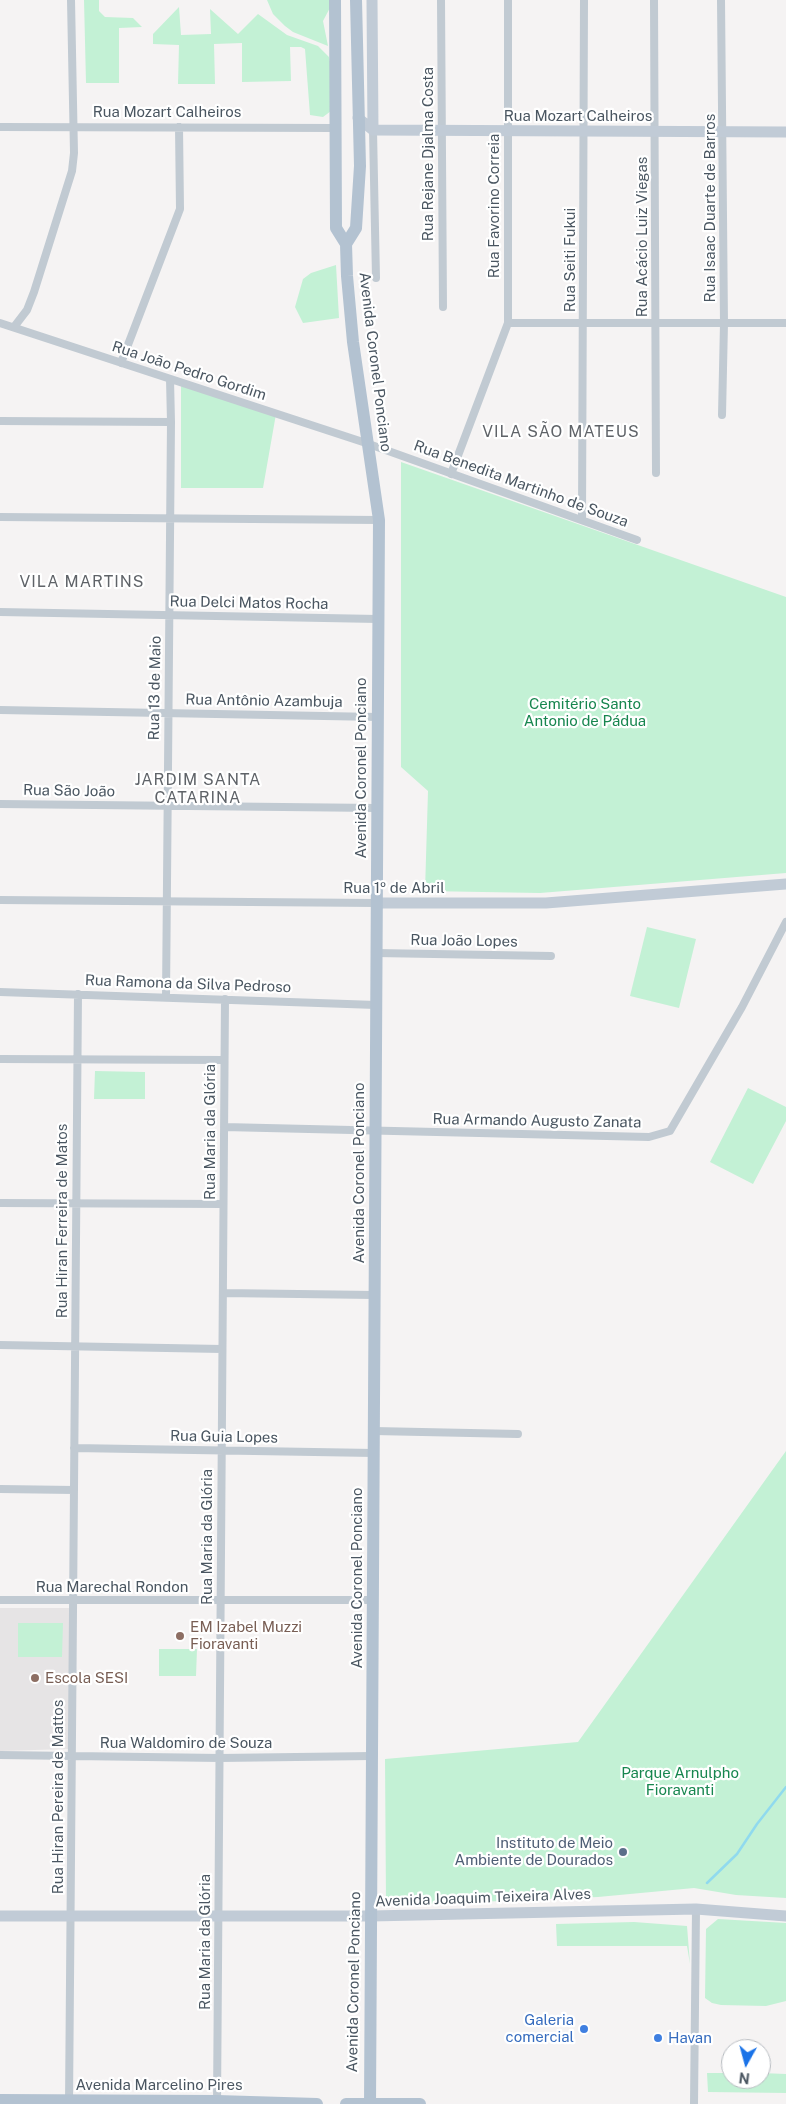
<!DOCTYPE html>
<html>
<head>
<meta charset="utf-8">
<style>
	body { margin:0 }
	#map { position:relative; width:786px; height:2104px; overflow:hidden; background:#f5f3f3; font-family:"Public Sans",sans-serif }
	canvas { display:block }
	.north { position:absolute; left:721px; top:2039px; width:50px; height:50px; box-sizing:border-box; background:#fff; border:1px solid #b7bbc0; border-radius:50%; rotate:187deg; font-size:14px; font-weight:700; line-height:20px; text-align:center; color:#4a5661 }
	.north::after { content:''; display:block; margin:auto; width:18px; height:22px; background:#1a73e8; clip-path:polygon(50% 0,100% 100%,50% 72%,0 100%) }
</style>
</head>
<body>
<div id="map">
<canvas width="786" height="2104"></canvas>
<div class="north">N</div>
</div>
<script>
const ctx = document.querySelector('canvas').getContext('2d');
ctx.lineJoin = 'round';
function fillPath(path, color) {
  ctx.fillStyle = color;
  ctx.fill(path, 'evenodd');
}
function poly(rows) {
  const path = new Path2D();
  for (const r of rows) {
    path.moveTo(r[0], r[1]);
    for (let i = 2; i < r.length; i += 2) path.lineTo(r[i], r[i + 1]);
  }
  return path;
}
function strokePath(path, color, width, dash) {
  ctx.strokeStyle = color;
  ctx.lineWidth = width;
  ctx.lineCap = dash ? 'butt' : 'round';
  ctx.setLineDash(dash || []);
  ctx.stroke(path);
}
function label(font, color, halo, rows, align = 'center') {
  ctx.font = font + ' "Public Sans",sans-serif';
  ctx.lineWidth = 4.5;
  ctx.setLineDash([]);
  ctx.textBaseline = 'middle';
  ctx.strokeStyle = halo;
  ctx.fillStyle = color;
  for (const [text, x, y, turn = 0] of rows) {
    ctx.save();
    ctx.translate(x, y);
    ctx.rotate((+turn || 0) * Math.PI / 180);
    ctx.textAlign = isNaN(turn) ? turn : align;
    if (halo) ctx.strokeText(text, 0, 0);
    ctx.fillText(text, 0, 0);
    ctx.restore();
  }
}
fillPath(poly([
	[0,1608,70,1608,69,1749,0,1751]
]), '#e6e4e5');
fillPath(poly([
	[84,0,99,0,99,11,105,17,133,18,142,27,119,28,119,83,86,83],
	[267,0,332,0,332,4,323,21,328,46,293,32,285,26,273,14],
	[179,7,181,35,211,34,210,9,238,34,258,14,287,35,318,46,329,57,332,71,331,111,323,117,310,115,305,49,301,47,290,47,291,81,242,82,242,43,214,44,215,84,178,84,179,45,153,44,153,34],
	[336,265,339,318,303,323,295,307,303,279,311,273],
	[181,386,276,414,263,488,181,488],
	[401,462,786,597,786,873,540,893,425,891,428,791,401,767],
	[647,927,696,939,679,1008,630,996],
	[95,1071,145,1072,145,1099,94,1099],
	[748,1088,786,1107,786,1121,753,1184,710,1162],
	[786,1451,786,1898,736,1895,694,1888,598,1897,405,1905,386,1902,385,1759,578,1742],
	[18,1623,63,1623,62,1657,18,1657],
	[159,1649,197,1649,196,1676,159,1676],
	[718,1919,786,1923,786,2001,766,2006,721,2005,712,2003,705,1998,706,1929],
	[634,1922,687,1926,690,1964,687,1946,557,1946,556,1924],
	[707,2073,731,2073,731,2079,761,2079,761,2073,786,2074,786,2093,708,2092]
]), '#c3f1d5');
strokePath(poly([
	[707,1883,737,1854,757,1824,786,1787]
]), '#90daee', 2.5);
strokePath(poly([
	[441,0,443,307],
	[654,0,656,473],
	[721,0,724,323,722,415],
	[0,127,335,128],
	[373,130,376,278],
	[0,323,366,443,637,540],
	[508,323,786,323],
	[14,327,27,310,34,292,72,171,74,153,71,0],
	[121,363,180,209,179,127],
	[0,421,171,422],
	[451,474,508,323,508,0],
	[0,517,379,520],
	[582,520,584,0],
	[0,612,378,619],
	[0,710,378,717],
	[0,804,377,808],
	[0,900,376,903],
	[376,953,551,956],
	[0,992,376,1005],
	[166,997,171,422,170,379],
	[0,1059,224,1060],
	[224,1127,649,1137,670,1131,742,1007,786,922],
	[0,1203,223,1204],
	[223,1293,374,1295],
	[0,1345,222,1349],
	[374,1431,518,1434],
	[74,1448,374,1453],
	[0,1489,74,1490],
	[0,1600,373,1600],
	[0,1755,220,1758,372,1756],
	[69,2104,78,994],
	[217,2104,225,999],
	[694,2104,696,1909]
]), '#c1cad2', 8);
strokePath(poly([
	[372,0,373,130],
	[358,118,373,130,786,132],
	[376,903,546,903,786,884],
	[0,1916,371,1916,696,1909,786,1916]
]), '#c1cbd6', 11);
strokePath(poly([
	[335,0,336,228,346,244,347,276,353,342,379,520,370,2104],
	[346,244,356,228,360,166,356,0],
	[0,2100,217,2101,317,2104],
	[346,2104,420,2104]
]), '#b3c2d1', 12);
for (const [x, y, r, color] of [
	[180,1636,5,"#8d6e63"],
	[35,1678,5,"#8d6e63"],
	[623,1852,5,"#5c6f8a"],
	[584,2029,5,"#3f7fe0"],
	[658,2038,5,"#3f7fe0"]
]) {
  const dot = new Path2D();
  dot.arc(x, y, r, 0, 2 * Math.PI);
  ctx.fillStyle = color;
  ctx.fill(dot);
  strokePath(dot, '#fff', 2);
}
label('15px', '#4a5661', '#fff', [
	["Rua Mozart Calheiros",167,112],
	["Rua Mozart Calheiros",578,116],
	["Rua Rejane Djalma Costa",428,154,-90],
	["Rua Favorino Correia",494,206,-90],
	["Rua Isaac Duarte de Barros",710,208,-90],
	["Rua Acácio Luiz Viegas",642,237,-90],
	["Rua Seiti Fukui",570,260,-90],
	["Avenida Coronel Ponciano",375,362,83],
	["Rua João Pedro Gordim",189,371,18],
	["Rua Benedita Martinho de Souza",521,484,20],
	["Rua Delci Matos Rocha",249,603,1],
	["Rua 13 de Maio",155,688,-89],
	["Rua Antônio Azambuja",264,701,1],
	["Avenida Coronel Ponciano",361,768,-90],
	["Rua São João",69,791,1],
	["Rua 1º de Abril",394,888],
	["Rua João Lopes",464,941,1],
	["Rua Ramona da Silva Pedroso",188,984,2],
	["Rua Armando Augusto Zanata",537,1121,1],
	["Rua Maria da Glória",210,1132,-90],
	["Avenida Coronel Ponciano",359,1173,-90],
	["Rua Hiran Ferreira de Matos",62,1221,-90],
	["Rua Guia Lopes",224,1437,1],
	["Rua Maria da Glória",207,1537,-90],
	["Avenida Coronel Ponciano",357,1578,-90],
	["Rua Marechal Rondon",112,1587],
	["Rua Waldomiro de Souza",186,1743],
	["Rua Hiran Pereira de Mattos",58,1797,-90],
	["Avenida Joaquim Teixeira Alves",483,1898,-2],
	["Rua Maria da Glória",205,1942,-90],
	["Avenida Coronel Ponciano",354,1982,-89],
	["Avenida Marcelino Pires",159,2085]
]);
label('15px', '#17864f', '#fff', [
	["Cemitério Santo",585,704],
	["Antonio de Pádua",585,721],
	["Parque Arnulpho",680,1773],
	["Fioravanti",680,1790]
]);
label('15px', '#785e54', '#fff', [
	["EM Izabel Muzzi",190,1627],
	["Fioravanti",190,1644],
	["Escola SESI",45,1678]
], 'left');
label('15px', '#4e5e75', '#fff', [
	["Instituto de Meio",613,1843],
	["Ambiente de Dourados",613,1860]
], 'right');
label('15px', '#366cbe', '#fff', [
	["Galeria",574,2020],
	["comercial",574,2037],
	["Havan",668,2038,"left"]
], 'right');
ctx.letterSpacing = '1px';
label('16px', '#5f6368', '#fff', [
	["VILA SÃO MATEUS",561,432],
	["VILA MARTINS",82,582],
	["JARDIM SANTA",198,780],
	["CATARINA",198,798]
]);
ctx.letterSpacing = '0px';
</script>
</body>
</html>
